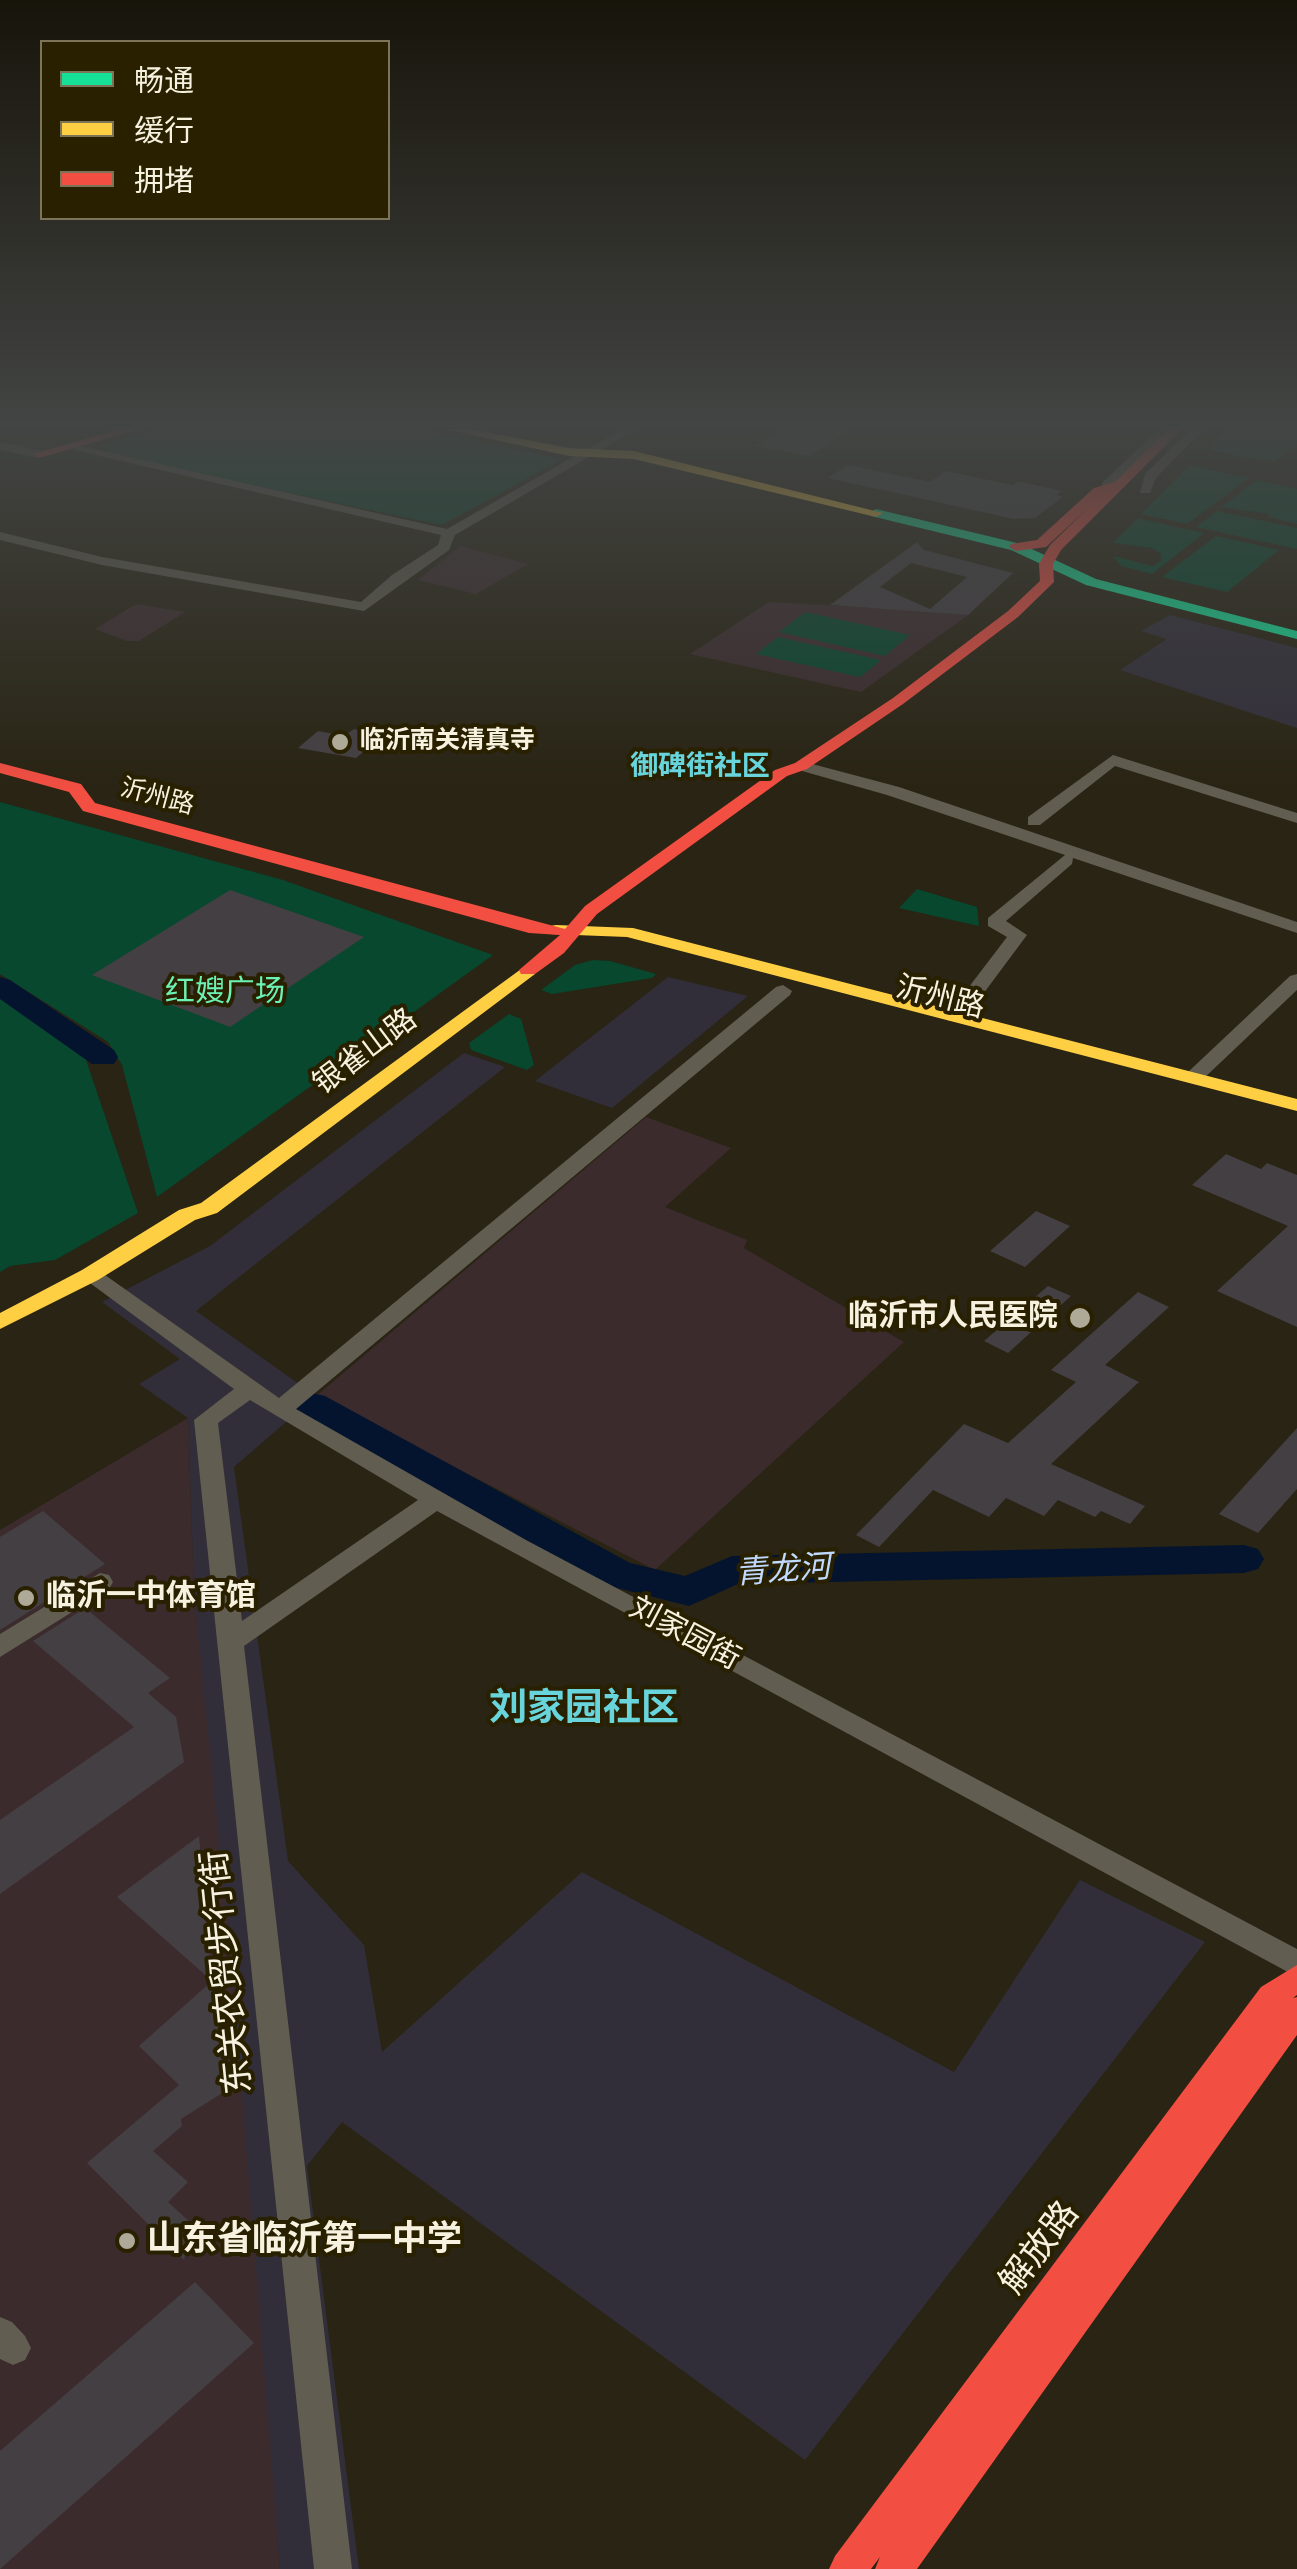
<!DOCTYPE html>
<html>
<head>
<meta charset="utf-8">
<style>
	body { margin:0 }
	#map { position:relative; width:1297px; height:2569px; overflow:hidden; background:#292413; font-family:"Titillium Web","Noto Sans SC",sans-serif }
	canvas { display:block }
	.legend { position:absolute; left:40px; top:40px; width:350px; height:180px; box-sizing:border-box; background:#292000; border:2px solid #7b7459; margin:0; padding:12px 18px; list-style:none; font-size:30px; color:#f7f1df }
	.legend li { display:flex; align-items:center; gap:20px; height:50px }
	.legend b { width:50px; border:2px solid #7b7459 }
</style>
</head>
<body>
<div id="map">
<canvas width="1297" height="2569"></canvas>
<ul class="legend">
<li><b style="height:12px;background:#16e098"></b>畅通</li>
<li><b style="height:12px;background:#ffcf43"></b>缓行</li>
<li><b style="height:12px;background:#f24e42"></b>拥堵</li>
</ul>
</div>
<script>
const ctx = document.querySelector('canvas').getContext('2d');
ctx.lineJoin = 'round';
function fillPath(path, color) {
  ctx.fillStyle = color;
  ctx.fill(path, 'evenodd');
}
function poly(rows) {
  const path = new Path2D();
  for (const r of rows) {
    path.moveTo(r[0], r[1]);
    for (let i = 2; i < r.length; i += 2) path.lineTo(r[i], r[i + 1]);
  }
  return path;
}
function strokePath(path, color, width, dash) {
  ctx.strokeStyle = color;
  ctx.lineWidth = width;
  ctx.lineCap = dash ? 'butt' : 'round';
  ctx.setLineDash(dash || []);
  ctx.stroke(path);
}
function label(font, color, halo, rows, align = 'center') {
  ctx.font = font + ' "Titillium Web","Noto Sans SC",sans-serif';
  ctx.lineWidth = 8;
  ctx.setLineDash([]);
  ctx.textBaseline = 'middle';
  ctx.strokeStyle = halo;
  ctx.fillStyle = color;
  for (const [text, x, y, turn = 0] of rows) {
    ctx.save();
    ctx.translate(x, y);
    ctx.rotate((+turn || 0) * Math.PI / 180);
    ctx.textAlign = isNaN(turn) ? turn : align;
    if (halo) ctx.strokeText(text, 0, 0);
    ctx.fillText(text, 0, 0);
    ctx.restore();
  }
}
fillPath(poly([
	[1170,615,1297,648,1297,728,1120,670,1167,639,1141,631],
	[668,977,748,996,612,1108,535,1081],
	[464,1053,505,1067,196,1311,316,1396,234,1467,288,1861,364,1945,382,2052,582,1872,954,2072,1080,1880,1205,1942,805,2460,342,2122,307,2166,359,2569,280,2569,194,1593,188,1418,139,1384,180,1359,102,1302,210,1246]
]), '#322e39');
fillPath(poly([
	[460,546,528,564,476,594,418,580],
	[769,602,912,610,968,615,861,692,690,654],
	[136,604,185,612,139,641,127,641,95,629],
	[646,1117,731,1148,665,1207,747,1240,744,1248,904,1342,655,1570,316,1396],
	[188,1418,194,1593,233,1981,280,2569,0,2569,0,1530]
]), '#3c2b2d');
fillPath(poly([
	[160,429,417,429,563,459,442,525,113,456,102,445],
	[1225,429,1297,429,1297,445,1273,462,1208,450],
	[1190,465,1249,478,1187,524,1141,514],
	[1257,480,1297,489,1297,524,1268,517,1270,514,1221,507],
	[1217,511,1297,528,1297,549,1196,527],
	[1138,518,1171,526,1204,533,1152,574,1121,566,1113,556,1153,566,1161,561,1161,554,1152,548,1113,543],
	[1216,536,1279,550,1227,592,1162,577],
	[805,612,910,635,885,656,779,632],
	[778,637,881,660,860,677,756,654],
	[0,802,283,880,493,955,157,1197,122,1065,108,1042,0,974],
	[917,889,977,907,979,926,899,908],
	[593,960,610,961,656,974,652,978,552,994,541,990,575,965],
	[0,998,85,1057,138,1213,55,1260,10,1266,0,1272],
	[509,1014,521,1019,534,1065,527,1070,471,1050,469,1043]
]), '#07482f');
fillPath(poly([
	[0,977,10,980,114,1050,118,1057,114,1064,92,1064,0,999,0,977],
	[312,1393,325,1396,630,1563,685,1576,732,1556,1244,1545,1258,1549,1264,1559,1258,1569,1244,1573,738,1584,689,1606,605,1585,299,1414,293,1405,299,1396,312,1393]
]), '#04142e');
fillPath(poly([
	[781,429,850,429,809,456,754,446],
	[848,465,930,482,946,471,1013,485,1018,481,1062,491,1056,495,1063,497,1035,518,1014,519,828,478],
	[917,542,924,550,1013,573,968,615,830,605],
	[911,563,967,577,930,609,880,587],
	[354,729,385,734,356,758,298,748,318,731,344,736],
	[230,890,364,937,230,1027,92,975],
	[1226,1154,1261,1169,1267,1163,1297,1175,1297,1327,1217,1291,1288,1226,1192,1185],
	[1036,1211,1070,1226,1025,1267,990,1251],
	[1048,1286,1071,1296,1008,1353,984,1341],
	[1138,1292,1169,1307,1105,1365,1139,1382,1051,1464,1145,1506,1130,1524,1101,1511,1095,1517,1058,1500,1044,1516,1006,1498,989,1517,933,1490,879,1547,856,1535,964,1424,1008,1443,1076,1382,1051,1370],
	[1297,1428,1297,1489,1258,1533,1219,1514],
	[43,1511,105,1564,0,1630,0,1537],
	[85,1608,170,1678,148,1693,176,1717,184,1762,0,1894,0,1820,134,1727,33,1641],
	[199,1836,214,1997,218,2002,227,2090,181,2119,182,2126,153,2151,188,2182,168,2202,192,2224,184,2260,87,2163,179,2085,139,2046,212,1981,117,1897],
	[195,2282,254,2343,0,2569,0,2451]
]), '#443f43');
fillPath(poly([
	[622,429,637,429,455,535,449,550,364,611,102,565,0,540,0,532,102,557,361,602,392,575,438,545,441,535,61,447,67,443,447,529,622,429],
	[1191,429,1204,429,1156,478,1150,493,1140,493,1145,474,1191,429],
	[1156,432,1166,435,1112,489,1102,489,1102,483,1156,432],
	[0,442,43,451,45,454,39,458,0,450,0,442],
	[1113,755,1297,813,1297,823,1115,766,1040,825,1028,825,1028,817,1113,755],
	[801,761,899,787,1297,922,1297,933,1073,858,1072,864,1006,921,1027,935,963,1021,949,1021,946,1017,1007,937,988,926,988,918,1065,855,887,795,795,769,793,766,801,761],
	[1297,974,1297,990,1201,1081,1187,1081,1184,1077,1187,1073,1290,976,1297,974],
	[783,985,792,991,790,995,296,1409,526,1540,1297,1949,1297,1977,437,1511,244,1646,352,2569,314,2569,194,1420,234,1389,79,1275,82,1270,98,1270,279,1398,776,987,783,985],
	[250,1400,418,1500,242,1621,218,1423,250,1400],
	[100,1573,109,1575,113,1582,109,1589,0,1657,0,1634,100,1573],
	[0,2317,12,2322,25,2336,31,2348,25,2360,13,2365,0,2359,0,2317]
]), '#615d50');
fillPath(poly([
	[876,509,1021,544,1096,579,1297,631,1297,639,1086,585,1011,550,871,516,869,513,876,509]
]), '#16e098');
fillPath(poly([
	[445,429,470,429,569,448,634,451,883,513,876,517,634,459,569,456,445,429],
	[556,925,633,928,1297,1099,1297,1111,627,937,550,934,550,926,556,925],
	[528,964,535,966,535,974,217,1213,195,1220,98,1280,0,1329,0,1313,82,1270,179,1210,201,1203,528,964]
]), '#ffcf43');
fillPath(poly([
	[120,429,140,429,39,458,33,454,120,429],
	[1169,429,1182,429,1061,550,1053,564,1054,582,1018,617,903,704,807,769,787,776,597,914,564,953,535,974,521,974,519,970,560,935,529,933,83,811,69,792,0,773,0,763,81,784,95,803,565,929,585,906,775,770,795,763,893,698,1008,611,1040,581,1039,564,1050,545,1089,507,1046,547,1016,551,1009,547,1011,544,1037,540,1094,488,1115,482,1169,429],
	[1297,1965,1297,1995,1293,1998,1297,1997,1297,2035,917,2569,875,2569,880,2557,871,2569,829,2569,835,2556,1261,1987,1297,1965]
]), '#f24e42');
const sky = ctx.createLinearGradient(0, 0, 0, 789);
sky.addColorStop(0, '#17140a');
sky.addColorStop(0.54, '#434544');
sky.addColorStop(1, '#43454400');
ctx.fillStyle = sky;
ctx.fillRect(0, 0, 1297, 789);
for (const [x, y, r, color] of [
	[340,742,10,"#afa998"],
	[1080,1318,12,"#afa998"],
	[26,1598,10,"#afa998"],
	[127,2241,10,"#afa998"]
]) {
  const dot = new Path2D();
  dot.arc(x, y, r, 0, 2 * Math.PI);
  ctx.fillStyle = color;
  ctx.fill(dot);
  strokePath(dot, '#292000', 4);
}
label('bold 25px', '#f7f1df', '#292000', [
	["临沂南关清真寺",360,742]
], 'left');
label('25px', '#f7f1df', '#292000', [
	["沂州路",157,798,15]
]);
label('bold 28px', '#68d4dc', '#292000', [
	["御碑街社区",700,768]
]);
label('30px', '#6df2b6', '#292000', [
	["红嫂广场",225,994]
]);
label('30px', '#f7f1df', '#292000', [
	["沂州路",940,999,14],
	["银雀山路",366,1053,-37],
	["刘家园街",684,1635,28]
]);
label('bold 30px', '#f7f1df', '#292000', [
	["临沂市人民医院",1058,1318],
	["临沂一中体育馆",46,1598,"left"]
], 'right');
label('italic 32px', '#bfdafe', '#292000', [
	["青龙河",783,1572,-4]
]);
label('35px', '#f7f1df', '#292000', [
	["东关农贸步行街",229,1972,-96],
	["解放路",1041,2249,-53]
]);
label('bold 35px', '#f7f1df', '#292000', [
	["山东省临沂第一中学",147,2241]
], 'left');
label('bold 38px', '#68d4dc', '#292000', [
	["刘家园社区",584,1711]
]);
</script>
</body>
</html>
